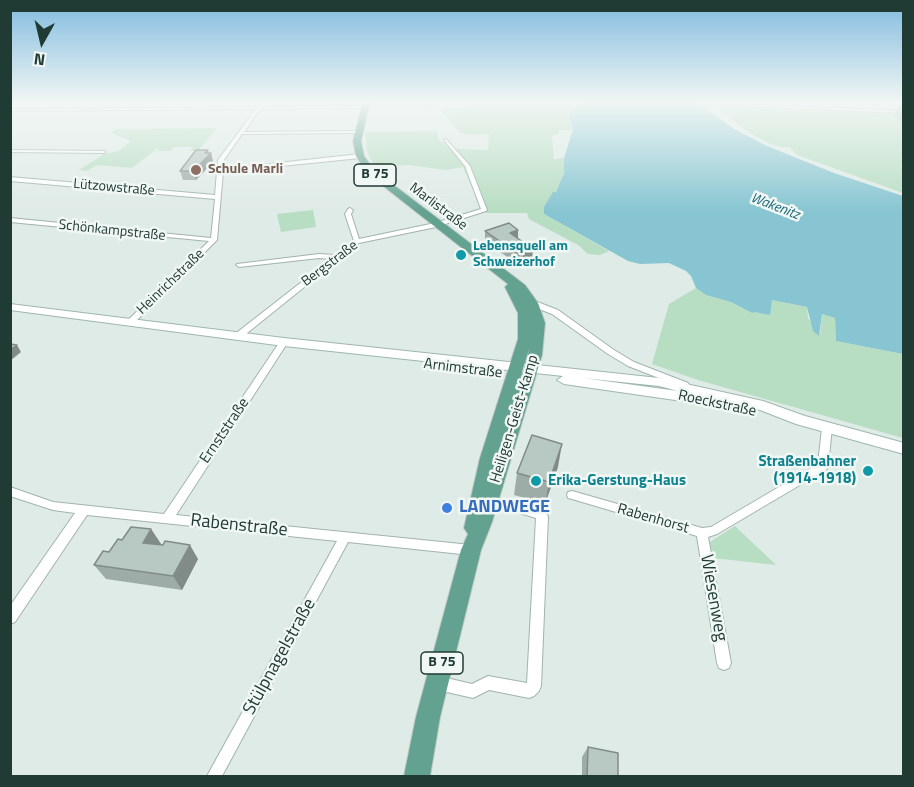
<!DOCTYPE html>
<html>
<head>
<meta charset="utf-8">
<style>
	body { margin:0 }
	#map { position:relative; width:914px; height:787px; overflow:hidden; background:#dfebe6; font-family:"Titillium Web",sans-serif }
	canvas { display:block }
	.frame { position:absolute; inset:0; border:12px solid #203b34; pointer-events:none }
	.north { position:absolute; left:12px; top:12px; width:60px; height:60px; -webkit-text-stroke:4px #f0f7f4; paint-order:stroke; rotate:188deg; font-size:16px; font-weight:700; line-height:24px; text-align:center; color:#203b34 }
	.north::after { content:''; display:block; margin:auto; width:21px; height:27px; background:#203b34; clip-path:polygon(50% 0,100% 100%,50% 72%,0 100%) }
</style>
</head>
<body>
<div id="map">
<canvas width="914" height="787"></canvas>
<div class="frame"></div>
<div class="north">N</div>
</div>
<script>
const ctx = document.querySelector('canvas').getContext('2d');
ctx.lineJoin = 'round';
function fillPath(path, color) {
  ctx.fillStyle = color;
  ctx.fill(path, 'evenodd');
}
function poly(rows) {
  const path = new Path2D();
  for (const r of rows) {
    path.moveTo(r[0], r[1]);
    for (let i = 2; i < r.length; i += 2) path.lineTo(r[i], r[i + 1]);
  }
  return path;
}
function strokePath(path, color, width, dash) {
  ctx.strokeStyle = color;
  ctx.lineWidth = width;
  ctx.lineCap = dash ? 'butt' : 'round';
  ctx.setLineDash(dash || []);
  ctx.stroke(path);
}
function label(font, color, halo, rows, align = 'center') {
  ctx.font = font + ' "Titillium Web",sans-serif';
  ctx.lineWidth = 5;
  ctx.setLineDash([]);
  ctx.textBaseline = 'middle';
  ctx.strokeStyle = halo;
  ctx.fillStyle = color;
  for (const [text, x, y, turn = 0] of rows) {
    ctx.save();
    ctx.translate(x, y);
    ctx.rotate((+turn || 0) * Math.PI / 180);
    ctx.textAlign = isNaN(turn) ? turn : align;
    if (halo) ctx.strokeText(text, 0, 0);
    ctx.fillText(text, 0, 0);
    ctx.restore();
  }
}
fillPath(poly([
	[467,102,576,102,577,106,568,115,573,130,560,130,557,135,552,135,554,159,564,158,566,165,560,184,544,214,609,251,600,255,588,254,578,245,529,219,527,213,486,213,481,208,463,167,446,170,408,165,376,167,368,155,365,132,437,131,439,140,451,149,488,150,489,134,469,135,460,133,442,112,443,108,466,107],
	[697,102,733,102,737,106,903,113,903,193,797,155,789,147,781,147,770,144,750,133,712,105,701,106],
	[217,128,198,151,190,151,193,147,174,147,170,151,157,151,159,147,132,168,97,165,87,171,79,170,104,154,119,151,131,141,111,133,115,129],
	[313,210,316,227,281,232,277,214],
	[696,288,706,295,731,302,752,313,772,300,807,307,808,318,820,335,822,314,835,318,836,341,903,354,903,438,698,380,652,364,669,304],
	[735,526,776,565,713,558,710,542]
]), '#b7ddc2');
fillPath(poly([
	[576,102,697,102,734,129,767,146,834,173,903,196,903,354,836,341,835,318,822,314,819,336,813,331,807,307,772,300,770,315,755,312,752,313,731,302,706,295,696,288,691,276,686,271,669,263,640,264,628,261,544,214,544,207,553,192,556,192,564,173,564,158,573,129,568,115,577,106]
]), '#86c5d1');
const street = poly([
	[427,102,431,102,427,108,425,108,427,102],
	[737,102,741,102,742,104,904,111,904,113,741,106,737,102],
	[261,103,264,104,262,107,365,106,367,107,365,108,260,109,244,132,358,131,360,132,358,133,242,134,224,160,223,169,360,154,363,156,360,158,223,172,217,240,133,324,127,324,126,322,209,241,10,222,10,218,211,238,215,199,10,181,10,177,215,195,218,160,256,109,10,111,10,109,258,107,261,103],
	[446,139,470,166,487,210,486,211,436,227,359,243,241,338,235,338,234,336,235,334,331,259,319,258,239,267,236,265,237,264,319,254,335,255,354,241,345,214,348,209,350,208,353,210,351,214,359,239,435,223,481,209,465,166,444,140,446,139],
	[10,150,104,151,106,152,104,153,10,152,10,150],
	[529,301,535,301,558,310,614,350,634,362,688,383,689,385,685,388,682,387,628,366,608,354,552,314,529,305,529,301],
	[284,339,288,342,176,515,471,545,475,546,477,550,475,554,471,555,348,542,222,776,207,776,337,541,87,515,15,622,10,624,10,606,75,513,53,510,10,496,10,487,53,502,164,514,281,340,284,339],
	[827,425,830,426,832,428,828,466,827,469,717,534,708,537,731,663,729,668,724,670,719,668,717,663,697,536,572,499,568,498,567,495,568,492,572,491,702,528,711,527,818,464,822,428,824,426,827,425],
	[490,496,542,510,548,516,541,686,539,691,534,696,529,698,489,690,473,698,438,690,433,688,431,683,433,678,438,676,472,684,488,676,527,683,536,518,486,503,485,500,486,497,490,496]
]);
const secondary = poly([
	[10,304,284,338,659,378,763,401,805,416,904,443,904,454,796,424,760,410,702,396,701,401,696,403,564,384,557,380,563,376,284,346,10,310,10,304],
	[583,378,659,386,678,391,583,378]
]);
const primary = poly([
	[363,102,370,102,361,141,364,156,374,170,525,285,538,303,545,323,542,355,492,522,481,550,440,717,430,776,404,776,416,717,461,550,468,534,464,528,480,458,518,339,518,313,505,287,508,284,368,174,356,156,353,141,363,102],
	[529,349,528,355,516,392,529,349]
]);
strokePath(street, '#a2b3ad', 2);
strokePath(secondary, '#9eb7ae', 2);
strokePath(primary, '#c1c8c6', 2);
fillPath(street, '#fff');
fillPath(secondary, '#fff');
fillPath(primary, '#63a191');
fillPath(poly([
	[899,105,903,105,903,123,894,115],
	[209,153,211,153,213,162,196,180,183,180,180,171],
	[485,231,518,239,532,259,517,264,485,241],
	[558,467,545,504,514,495,517,473],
	[151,529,161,544,160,545,198,559,182,590,106,579,94,565,122,540],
	[588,747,618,777,582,777,582,757]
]), '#9eaca7');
fillPath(poly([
	[208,150,209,155,211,153,213,162,196,180,193,171],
	[518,230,518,240,510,233],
	[533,249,532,259,517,264,518,254],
	[17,345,21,352,10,361,10,350],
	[562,444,558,467,545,504,549,482],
	[151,529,161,544,153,557,143,543],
	[190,545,198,559,182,590,173,576]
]), '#818c88');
const building = poly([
	[196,150,208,150,205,153,211,153,193,171,180,171,196,150],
	[509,223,518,230,510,233,533,249,518,254,485,231,509,223],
	[10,344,17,345,10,350,10,344],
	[532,435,562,444,549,482,517,473,532,435],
	[131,527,151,529,143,543,163,545,165,541,190,545,173,576,94,565,103,551,109,552,118,539,122,540,131,527],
	[588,747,618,753,618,777,587,777,588,747]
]);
fillPath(building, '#b8c8c2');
strokePath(building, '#818c88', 1.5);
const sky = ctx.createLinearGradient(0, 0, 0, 212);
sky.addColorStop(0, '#81bbdf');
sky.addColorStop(0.48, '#f1f6f4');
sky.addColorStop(1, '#f1f6f400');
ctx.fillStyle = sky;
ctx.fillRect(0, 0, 914, 212);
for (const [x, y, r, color] of [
	[196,170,6,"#8d6e63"],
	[461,255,6,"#0f9aa8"],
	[868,471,6,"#0f9aa8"],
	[536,481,6,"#0f9aa8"],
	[447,508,6,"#3f7fe0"]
]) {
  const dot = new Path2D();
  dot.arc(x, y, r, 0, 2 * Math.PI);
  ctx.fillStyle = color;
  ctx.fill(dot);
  strokePath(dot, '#f0f7f4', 2);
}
label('bold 14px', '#785e54', '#f0f7f4', [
	["Schule Marli",208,170]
], 'left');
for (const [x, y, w] of [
	[375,175,42],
	[442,663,42]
]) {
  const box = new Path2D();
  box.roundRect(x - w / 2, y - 11, w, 22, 4.5);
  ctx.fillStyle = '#f0f7f4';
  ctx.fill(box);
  strokePath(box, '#203b34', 1.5);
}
label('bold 14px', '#203b34', null, [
	["B 75",375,175],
	["B 75",442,663]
]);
label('14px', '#203b34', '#f0f7f4', [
	["Lützowstraße",114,188,5],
	["Marlistraße",438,207,37],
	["Schönkampstraße",112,231,6],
	["Bergstraße",330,264,-37],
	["Heinrichstraße",171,282,-44]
]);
label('italic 14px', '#1a6777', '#f0f7f4', [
	["Wakenitz",775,207,21]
]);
label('bold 14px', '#0d838f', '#f0f7f4', [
	["Lebensquell am",473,247],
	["Schweizerhof",473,263]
], 'left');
label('15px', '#203b34', '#f0f7f4', [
	["Arnimstraße",463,369,7],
	["Roeckstraße",717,404,12],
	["Heiligen-Geist-Kamp",515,419,-73],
	["Ernststraße",225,431,-56],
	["Rabenhorst",653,519,16]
]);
label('bold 15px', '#0d838f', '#f0f7f4', [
	["Straßenbahner",856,462],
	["(1914-1918)",856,479],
	["Erika-Gerstung-Haus",548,481,"left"]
], 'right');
label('bold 18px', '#366cbe', '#f0f7f4', [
	["LANDWEGE",459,508]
], 'left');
label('18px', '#203b34', '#f0f7f4', [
	["Rabenstraße",239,526,6],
	["Wiesenweg",713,598,80],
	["Stülpnagelstraße",280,657,-61]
]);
</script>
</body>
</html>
